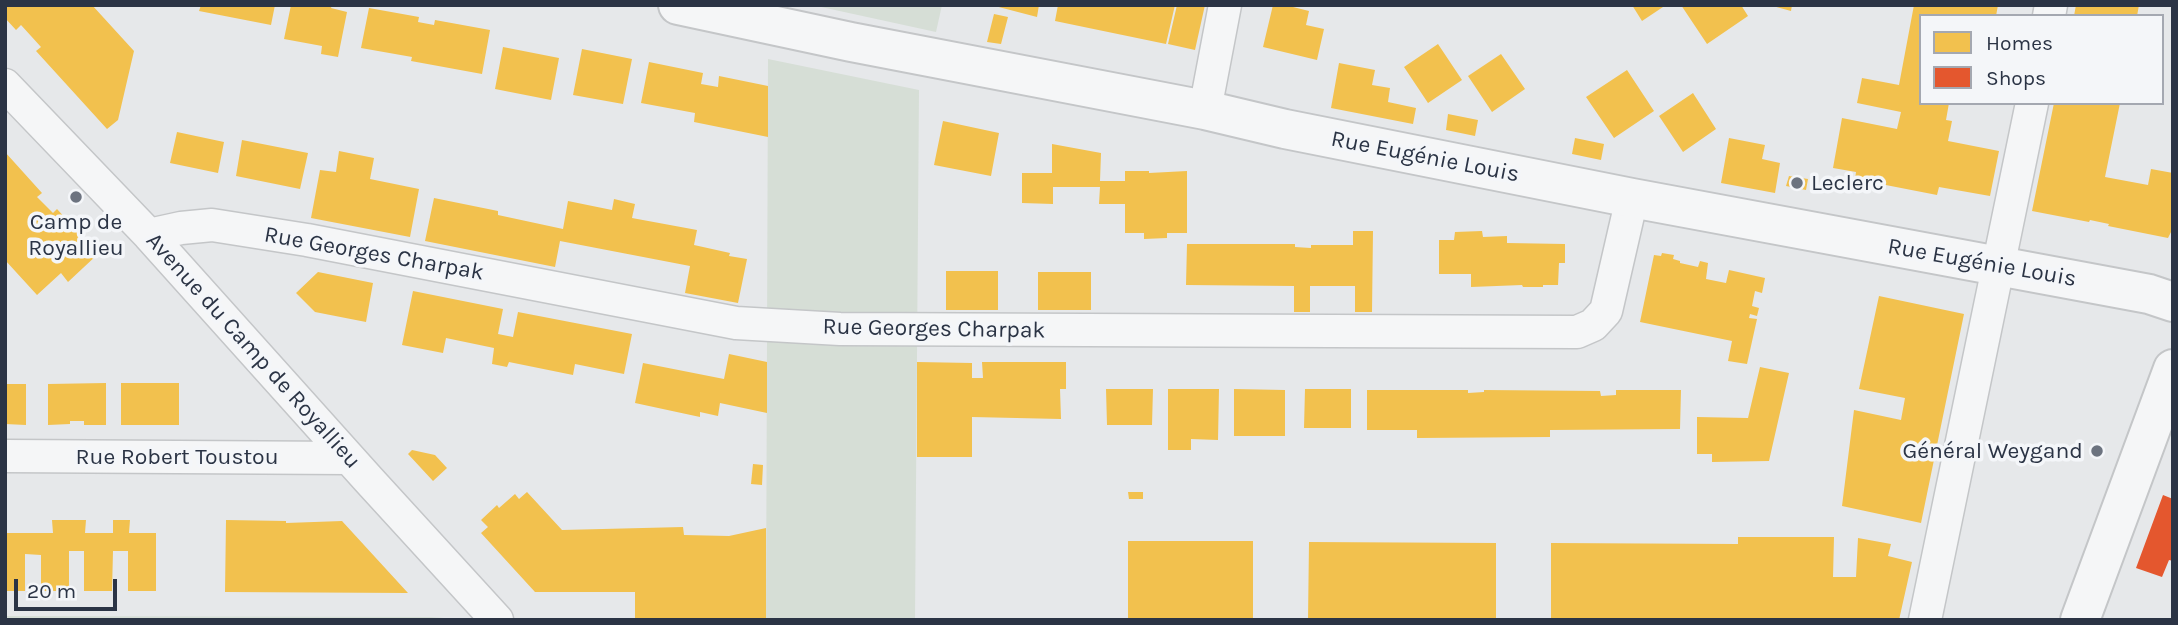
<!DOCTYPE html>
<html>
<head>
<meta charset="utf-8">
<style>
	body { margin:0 }
	#map { position:relative; width:2178px; height:625px; overflow:hidden; background:#e6e8ea; font-family:Karla,sans-serif }
	canvas { display:block }
	.frame { position:absolute; inset:0; border:7px solid #2b3445; pointer-events:none }
	.legend { position:absolute; left:1919px; top:14px; width:245px; height:91px; box-sizing:border-box; background:#f4f6f9; border:2px solid #a4a8b1; margin:0; padding:9px 12px; list-style:none; font-size:21px; color:#2b3445 }
	.legend li { display:flex; align-items:center; gap:14px; height:35px }
	.legend b { width:35px; border:2px solid #a4a8b1 }
	.scale { position:absolute; left:14px; top:579px; width:103px; height:32px; box-sizing:border-box; border:4px solid #2b3445; border-top:0; padding-left:9px; font-size:21px; line-height:24px; white-space:nowrap; color:#2b3445; -webkit-text-stroke:5px #f4f6f9; paint-order:stroke }
</style>
</head>
<body>
<div id="map">
<canvas width="2178" height="625"></canvas>
<div class="frame"></div>
<ul class="legend">
<li><b style="height:19px;background:#f2c14e"></b>Homes</li>
<li><b style="height:19px;background:#e4572e"></b>Shops</li>
</ul>
<div class="scale">20 m</div>
</div>
<script>
const ctx = document.querySelector('canvas').getContext('2d');
ctx.lineJoin = 'round';
function fillPath(path, color) {
  ctx.fillStyle = color;
  ctx.fill(path, 'evenodd');
}
function poly(rows) {
  const path = new Path2D();
  for (const r of rows) {
    path.moveTo(r[0], r[1]);
    for (let i = 2; i < r.length; i += 2) path.lineTo(r[i], r[i + 1]);
  }
  return path;
}
function strokePath(path, color, width, dash) {
  ctx.strokeStyle = color;
  ctx.lineWidth = width;
  ctx.lineCap = dash ? 'butt' : 'round';
  ctx.setLineDash(dash || []);
  ctx.stroke(path);
}
function label(font, color, halo, rows, align = 'center') {
  ctx.font = font + ' Karla,sans-serif';
  ctx.lineWidth = 7;
  ctx.setLineDash([]);
  ctx.textBaseline = 'middle';
  ctx.strokeStyle = halo;
  ctx.fillStyle = color;
  for (const [text, x, y, turn = 0] of rows) {
    ctx.save();
    ctx.translate(x, y);
    ctx.rotate((+turn || 0) * Math.PI / 180);
    ctx.textAlign = isNaN(turn) ? turn : align;
    if (halo) ctx.strokeText(text, 0, 0);
    ctx.fillText(text, 0, 0);
    ctx.restore();
  }
}
fillPath(poly([
	[812,5,942,5,936,32],
	[768,59,919,90,915,619,766,619],
	[5,616,430,617,473,620,5,620]
]), '#d6ded6');
fillPath(poly([
	[5,5,92,5,134,51,118,120,107,129,36,51,41,47,21,25,16,30,5,18],
	[201,5,275,5,271,25,199,11],
	[291,5,332,5,331,8,347,12,338,57,321,54,322,46,284,39],
	[991,5,1039,5,1037,17],
	[1058,5,1175,5,1166,44,1055,21],
	[1177,5,1205,5,1195,50,1168,44],
	[1273,5,1285,5,1309,11,1306,25,1324,29,1317,60,1263,47],
	[1632,5,1666,5,1642,21],
	[1681,5,1741,5,1748,16,1707,44],
	[1769,5,1792,5,1791,11],
	[1914,5,1998,5,1996,16,1921,16,1921,103,1949,103,1946,120,1952,121,1948,141,1999,151,1990,196,1939,187,1937,195,1855,179,1856,172,1833,168,1842,118,1897,129,1901,112,1857,103,1862,78,1899,85],
	[2076,5,2139,5,2137,16,2074,16],
	[369,8,419,17,418,22,434,25,435,20,490,30,482,74,411,61,412,57,361,48],
	[994,14,1008,17,1001,44,987,42],
	[1438,44,1462,80,1428,103,1404,67],
	[503,47,559,58,551,100,495,89],
	[582,49,632,59,623,104,573,95],
	[1501,54,1525,89,1492,112,1468,76],
	[649,62,703,73,701,84,718,87,719,76,768,86,768,137,694,122,695,113,641,103],
	[1339,63,1375,70,1372,85,1390,88,1388,102,1416,108,1413,124,1331,108],
	[1627,70,1654,111,1614,138,1586,97],
	[1693,93,1716,129,1683,152,1659,116],
	[2054,103,2120,103,2105,177,2148,185,2151,169,2173,173,2173,228,2168,238,2108,226,2109,224,2090,220,2089,222,2032,211],
	[1448,114,1478,120,1475,136,1446,130],
	[943,121,999,133,991,176,934,165],
	[177,132,224,142,218,173,170,163],
	[1575,138,1604,144,1601,160,1572,154],
	[1729,138,1765,145,1762,159,1780,163,1775,193,1721,183],
	[242,140,308,153,300,189,236,176],
	[1052,144,1101,153,1100,181,1125,181,1125,171,1149,171,1149,173,1187,171,1187,233,1167,233,1167,238,1144,239,1144,233,1125,233,1125,204,1099,204,1100,187,1053,187,1053,204,1022,203,1022,173,1052,173],
	[339,151,374,158,370,179,419,189,410,237,311,218,320,170,336,172],
	[5,152,42,193,37,197,53,213,57,209,98,254,68,282,61,273,37,295,5,260],
	[1789,176,1808,179,1806,190,1786,186],
	[434,198,498,211,498,215,563,229,568,201,612,210,614,199,635,204,632,218,697,230,694,245,730,253,729,256,747,259,738,303,685,293,690,266,560,241,555,267,425,241],
	[1353,231,1373,231,1372,312,1355,312,1355,286,1310,286,1310,312,1294,312,1294,286,1186,285,1187,244,1295,244,1295,247,1311,248,1311,245,1353,245],
	[1482,231,1483,237,1507,236,1507,243,1565,244,1565,263,1559,263,1558,285,1543,285,1543,287,1523,287,1522,285,1471,287,1471,274,1439,274,1439,240,1454,240,1455,232],
	[1662,253,1674,255,1673,259,1680,261,1680,263,1698,267,1700,261,1708,263,1706,279,1726,283,1729,270,1765,278,1762,293,1755,291,1752,306,1759,308,1757,316,1750,314,1749,318,1757,319,1747,364,1728,361,1732,341,1640,322,1654,255,1661,256],
	[946,271,998,271,998,310,946,310],
	[318,272,373,283,366,322,315,312,296,293],
	[1038,272,1091,272,1091,310,1038,310],
	[413,291,503,309,498,334,513,337,518,312,632,334,624,374,575,364,573,375,509,362,507,367,492,364,494,348,446,338,443,353,402,345],
	[1879,296,1964,314,1921,523,1842,506,1854,410,1901,420,1905,398,1859,389],
	[729,354,767,362,767,413,720,403,718,416,700,412,700,417,635,403,643,363,724,379],
	[917,362,972,363,972,378,983,378,982,362,1066,362,1066,389,1060,389,1061,419,972,417,972,457,917,457],
	[1760,367,1789,373,1769,461,1712,462,1712,454,1697,454,1697,417,1748,418],
	[106,383,106,425,84,425,84,421,70,421,70,424,48,425,48,384],
	[121,383,179,383,179,425,121,425],
	[5,384,26,384,26,425,5,424],
	[1106,389,1153,389,1152,425,1107,425],
	[1168,389,1219,389,1218,440,1191,439,1191,450,1168,450],
	[1234,389,1285,390,1285,436,1234,436],
	[1305,389,1351,389,1351,428,1304,428],
	[1367,390,1468,390,1468,393,1484,392,1484,390,1600,391,1601,396,1616,395,1616,390,1681,390,1680,429,1550,430,1550,437,1417,438,1417,430,1367,430],
	[412,450,435,455,447,468,433,481,408,454],
	[753,464,763,465,762,485,751,484],
	[527,492,562,530,683,527,684,535,729,536,766,528,766,619,635,618,635,592,535,592,481,533,488,527,481,520,497,505,499,508,515,494,519,499],
	[1128,492,1143,492,1143,499,1129,499],
	[52,520,86,520,85,533,113,533,113,520,130,520,129,533,156,533,156,591,128,591,128,551,113,551,112,591,84,591,84,551,69,551,69,591,41,591,41,555,25,554,25,591,5,591,5,533,53,533],
	[226,520,286,521,286,523,342,521,408,593,225,592],
	[1738,537,1834,537,1833,577,1856,577,1858,538,1891,544,1888,556,1912,562,1899,620,1551,620,1551,543,1738,544],
	[1128,541,1253,541,1253,620,1128,620],
	[1309,542,1496,543,1496,620,1308,620]
]), '#f2c14e');
fillPath(poly([
	[2163,495,2173,499,2173,561,2169,560,2162,577,2136,568]
]), '#e4572e');
const minor = poly([
	[2049,16,2051,5],
	[5,85,149,235,368,479,497,620],
	[1205,110,1225,5],
	[149,235,181,228,212,225,307,240,736,323,840,329,1577,332,1593,325,1606,311,1632,198],
	[5,456,348,458],
	[1925,620,2032,103]
]);
const tertiary = poly([
	[678,5,851,42,1205,110,1285,129,1632,198,2149,294,2173,302],
	[2080,620,2173,369]
]);
strokePath(minor, '#c4c6c8', 35);
strokePath(tertiary, '#c4c6c8', 42);
strokePath(minor, '#f5f6f7', 32);
strokePath(tertiary, '#f5f6f7', 38);
for (const [x, y, r, color] of [
	[1797,183,7,"#6c737f"],
	[76,197,7,"#6c737f"],
	[2097,451,7,"#6c737f"]
]) {
  const dot = new Path2D();
  dot.arc(x, y, r, 0, 2 * Math.PI);
  ctx.fillStyle = color;
  ctx.fill(dot);
  strokePath(dot, '#f4f6f9', 2.5);
}
label('23px', '#2b3445', '#f4f6f9', [
	["Rue Eugénie Louis",1425,157,11],
	["Rue Georges Charpak",374,254,10],
	["Rue Eugénie Louis",1982,263,10],
	["Rue Georges Charpak",934,329,1],
	["Avenue du Camp de Royallieu",253,351,48],
	["Rue Robert Toustou",177,457]
]);
label('23px', '#2b3445', '#f4f6f9', [
	["Leclerc",1811,183],
	["Camp de",76,222,"center"],
	["Royallieu",76,248,"center"],
	["Général Weygand",2083,451,"right"]
], 'left');
</script>
</body>
</html>
